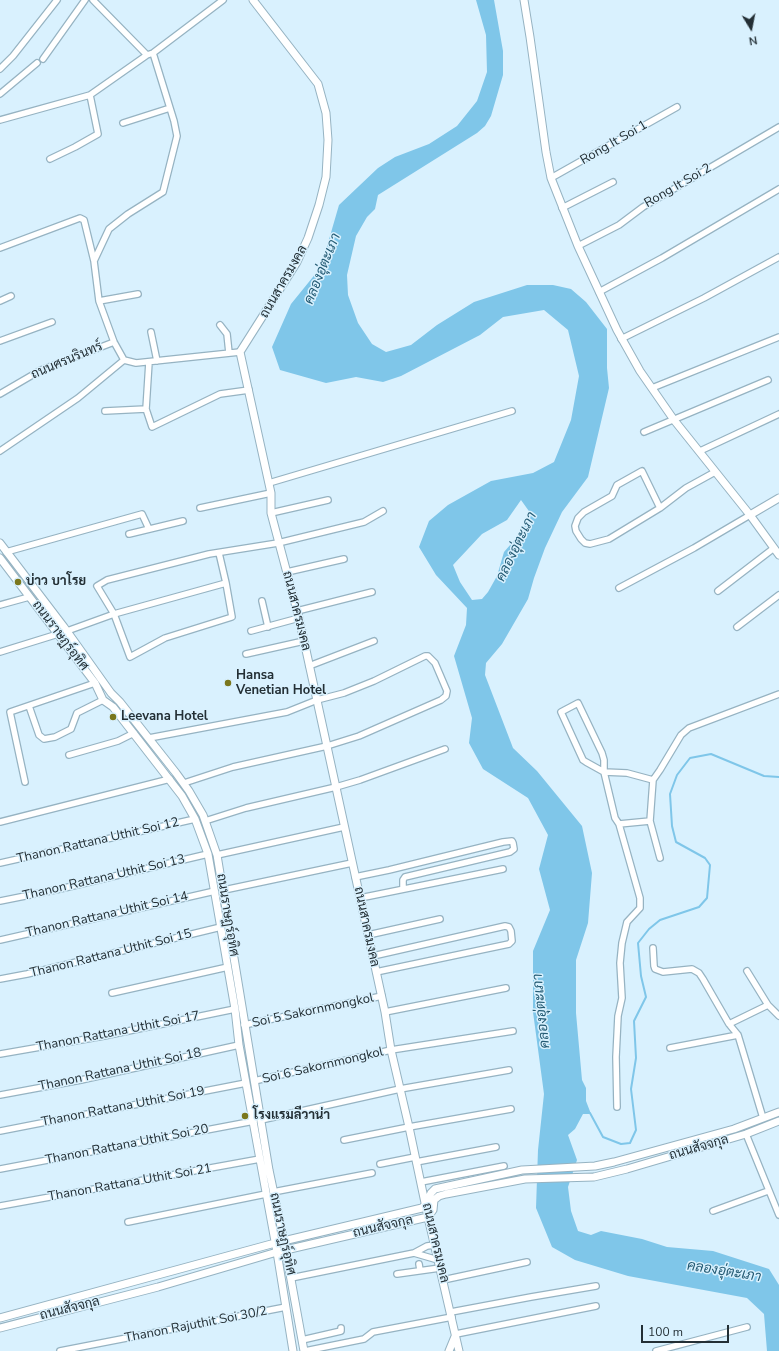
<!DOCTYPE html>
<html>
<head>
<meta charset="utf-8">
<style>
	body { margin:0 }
	#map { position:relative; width:779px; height:1351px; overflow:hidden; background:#d9f1fe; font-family:"Nunito Sans",sans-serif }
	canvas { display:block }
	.north { position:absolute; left:731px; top:8px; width:40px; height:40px; -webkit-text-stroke:3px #d9f1fe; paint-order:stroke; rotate:170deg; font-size:11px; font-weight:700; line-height:16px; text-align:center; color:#232f35 }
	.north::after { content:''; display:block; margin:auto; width:14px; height:18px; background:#232f35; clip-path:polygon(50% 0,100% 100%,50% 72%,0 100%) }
	.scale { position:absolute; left:641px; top:1325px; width:88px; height:18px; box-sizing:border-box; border:2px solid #232f35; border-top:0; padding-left:5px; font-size:12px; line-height:14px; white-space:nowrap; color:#232f35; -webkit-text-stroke:3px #d9f1fe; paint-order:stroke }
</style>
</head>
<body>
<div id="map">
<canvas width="779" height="1351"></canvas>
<div class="north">N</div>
<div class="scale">100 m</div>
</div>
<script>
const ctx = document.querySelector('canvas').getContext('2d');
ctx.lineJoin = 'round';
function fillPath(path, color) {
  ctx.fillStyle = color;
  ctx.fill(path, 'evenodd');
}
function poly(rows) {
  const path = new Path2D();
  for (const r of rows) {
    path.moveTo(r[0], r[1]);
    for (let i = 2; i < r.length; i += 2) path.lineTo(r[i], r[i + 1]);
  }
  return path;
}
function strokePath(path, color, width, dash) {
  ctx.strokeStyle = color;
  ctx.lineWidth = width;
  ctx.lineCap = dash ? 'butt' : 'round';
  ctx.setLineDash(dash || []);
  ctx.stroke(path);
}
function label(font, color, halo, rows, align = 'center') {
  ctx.font = font + ' "Nunito Sans",Sarabun,sans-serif';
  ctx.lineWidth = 3;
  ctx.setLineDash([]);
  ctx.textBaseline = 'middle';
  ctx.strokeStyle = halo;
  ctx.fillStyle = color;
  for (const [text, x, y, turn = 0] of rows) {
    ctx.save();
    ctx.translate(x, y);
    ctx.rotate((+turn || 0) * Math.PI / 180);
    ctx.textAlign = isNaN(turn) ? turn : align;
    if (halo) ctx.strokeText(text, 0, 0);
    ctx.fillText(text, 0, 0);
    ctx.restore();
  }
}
fillPath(poly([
	[476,0,494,0,503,51,503,75,491,116,485,126,477,133,378,195,375,209,367,217,356,236,347,275,348,295,358,323,372,344,386,352,411,345,437,325,474,302,527,285,553,285,571,289,586,302,607,329,607,368,609,388,588,477,562,512,545,548,534,578,528,599,502,644,486,663,485,675,513,748,537,771,582,826,592,873,588,923,576,960,576,1013,582,1080,586,1088,586,1101,591,1114,583,1114,575,1129,568,1135,577,1160,568,1187,571,1211,578,1231,591,1235,601,1231,642,1239,667,1247,713,1251,769,1269,779,1285,779,1351,767,1351,764,1314,747,1298,628,1276,575,1260,552,1247,536,1208,538,1150,544,1094,533,1012,533,951,550,910,539,869,548,835,528,798,483,769,469,743,472,718,454,656,466,625,467,608,436,575,419,547,429,521,448,505,491,481,533,473,554,462,571,420,579,376,568,330,544,310,503,317,480,335,401,376,383,382,356,377,326,383,280,370,272,347,291,304,321,267,339,205,378,168,395,157,429,144,457,126,477,101,487,72,486,35],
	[521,500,531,514,517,537,504,552,497,576,488,592,482,599,472,600,460,582,453,565,482,534,507,520]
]), '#7fc6e9');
strokePath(poly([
	[590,1113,603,1137,621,1144,630,1143,636,1130,631,1089,636,1058,634,1021,646,997,641,976,638,943,649,929,660,920,699,907,707,898,710,865,705,858,676,842,672,826,670,794,677,775,690,758,711,754,764,776,779,777]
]), '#7fc6e9', 2);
const minor = poly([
	[93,0,147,55],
	[153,53,174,121,177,136,163,192,128,214,109,229,94,261,99,301,114,342,124,360,136,363,240,352],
	[43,59,85,0],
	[0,69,13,56,57,0],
	[0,94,37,63],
	[0,120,90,95,147,55,153,53,223,0],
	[123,123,170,108],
	[50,159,75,147,98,134,90,95],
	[551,178,677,107],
	[562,208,613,182],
	[578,246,619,225,643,207,779,127],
	[0,248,80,218,84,220,94,261],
	[599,292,662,258,779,189],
	[0,301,11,296],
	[99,301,138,294],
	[220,325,227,334,229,353],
	[151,332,157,361],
	[621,339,704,298,779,257],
	[0,341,52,322],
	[149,362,146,409,152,427,220,394,249,390],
	[652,388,779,337],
	[0,394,41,370,114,342],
	[105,411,146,409],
	[644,432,768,380],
	[0,451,78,398,124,360],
	[700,451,779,414],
	[269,483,512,411],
	[200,508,271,493],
	[660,508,642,471,617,485,612,496,584,512,578,518,575,526,576,531,581,539,585,543,590,544,609,539,660,508,686,488,715,472],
	[271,513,328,500],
	[129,534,183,521],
	[6,552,142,514,149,529],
	[219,553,226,583,232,617,165,638,130,657,114,614,97,586,107,580,209,554,278,543,364,522,383,511],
	[287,572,344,559],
	[619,588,694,548,750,515],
	[718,591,774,548],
	[262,601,268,627],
	[0,605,29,597],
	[297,611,372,592],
	[737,627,779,595],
	[67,631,114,614,226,583],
	[251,631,299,618],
	[0,652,58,634],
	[246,654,304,641],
	[309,666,374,641],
	[29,706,39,735,44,739,55,737,71,729,77,713,103,700],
	[149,738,287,712,317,700,344,693,374,681,425,656,428,656,435,663,447,691,446,696,441,700,359,736,327,746,233,767,184,783],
	[69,755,118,741,134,733],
	[653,780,650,821,660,858],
	[25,782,10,712,95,683],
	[205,821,246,808,336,787,360,780,445,749],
	[0,822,170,779],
	[619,824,650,821],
	[217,855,344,827],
	[0,863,195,819],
	[355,877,389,870,503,842,512,841,513,843,514,849,510,852,405,877,403,880,403,889],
	[224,890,352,863],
	[360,898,503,869],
	[0,901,60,889,208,854],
	[368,935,440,919],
	[0,940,215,891],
	[653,948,654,966,655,969,663,972,692,969,699,973,703,979,729,1024,738,1035,763,1118],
	[373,956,505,926,509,927,511,931,512,941,509,944,376,972],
	[747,971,768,1005,779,1016],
	[0,979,27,974,221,927],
	[112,993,228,967],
	[385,1012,506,988],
	[729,1024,768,1005],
	[244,1025,382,996],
	[670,1048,738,1035],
	[0,1054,104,1036,235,1009],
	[254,1081,391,1050,513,1031],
	[0,1095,81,1080,239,1045],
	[617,1107,616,1057,618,1016,622,998,620,963,622,943,627,922,640,908,640,898,619,824,615,818,604,772,604,760,602,753,578,703,561,712,583,760,586,762,604,772,627,773,653,780,660,770,681,735,689,728,779,694],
	[261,1120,400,1089,509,1070],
	[0,1131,246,1083],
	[746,1134,779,1215],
	[344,1140,409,1127,511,1109],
	[416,1162,496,1147],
	[380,1164,415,1157],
	[0,1169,254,1121],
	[421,1182,504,1166],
	[273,1192,372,1173],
	[0,1206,260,1159],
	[713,1211,768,1191],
	[128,1222,266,1194],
	[414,1253,438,1260],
	[419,1264,420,1270],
	[397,1274,440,1268],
	[291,1278,414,1253,427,1246,435,1245],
	[443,1280,527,1262],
	[451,1312,531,1297,596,1286],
	[456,1334,596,1306],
	[302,1340,341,1331,341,1328],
	[60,1351,286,1307],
	[305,1351,364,1339,373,1332,452,1317],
	[656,1351,747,1327]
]);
const tertiary = poly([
	[253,0,318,84,326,113,328,140,326,177,319,205,308,238,297,262,240,352,271,493,271,513,299,618,385,1012,391,1050,409,1127,428,1217,459,1351],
	[524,0,530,37,546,152,551,178,578,246,617,330,640,371,674,420,750,515,779,555],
	[750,515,779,498],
	[0,543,64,627,111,693,120,702,176,773,189,791,203,815,217,855,269,1170,284,1241,304,1351],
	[0,558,95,683,103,700,113,707,182,796,195,819,208,854,235,1009,239,1045,277,1252,293,1351],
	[0,1318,275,1243,422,1208,426,1204,431,1193,435,1189,444,1187,522,1170,595,1166,614,1162,734,1129,779,1112],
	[0,1328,158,1287,277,1252,428,1217,433,1210,434,1200,439,1196,446,1194,525,1179,594,1177,627,1169,746,1134,779,1121],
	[449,1351,456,1334]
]);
strokePath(minor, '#96b3c2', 8);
strokePath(tertiary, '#96b3c2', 9);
strokePath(minor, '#fff', 5.5);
strokePath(tertiary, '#fff', 7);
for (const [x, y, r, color] of [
	[18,582,4,"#7a771d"],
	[228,683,4,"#7a771d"],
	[113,717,4,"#7a771d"],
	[245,1116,4,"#7a771d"]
]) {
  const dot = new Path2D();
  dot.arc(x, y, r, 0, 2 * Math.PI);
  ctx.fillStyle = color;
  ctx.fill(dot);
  strokePath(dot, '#d9f1fe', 1.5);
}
label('13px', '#232f35', '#d9f1fe', [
	["Rong It Soi 1",614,143,-30],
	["Rong It Soi 2",678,186,-30],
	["ถนนสาครมงคล",284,282,-60],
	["ถนนศรนรินทร์",67,361,-23],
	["ถนนสาครมงคล",296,611,76],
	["ถนนราษฏร์อุทิศ",60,636,53],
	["Thanon Rattana Uthit Soi 12",98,841,-13],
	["Thanon Rattana Uthit Soi 13",104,878,-13],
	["Thanon Rattana Uthit Soi 14",107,915,-13],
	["ถนนราษฏร์อุทิศ",227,915,81],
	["ถนนสาครมงคล",366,927,78],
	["Thanon Rattana Uthit Soi 15",111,954,-14],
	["Soi 5 Sakornmongkol",313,1011,-12],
	["Thanon Rattana Uthit Soi 17",118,1032,-11],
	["Soi 6 Sakornmongkol",323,1066,-13],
	["Thanon Rattana Uthit Soi 18",120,1070,-12],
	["Thanon Rattana Uthit Soi 19",123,1107,-11],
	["Thanon Rattana Uthit Soi 20",127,1145,-11],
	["ถนนสัจจกุล",699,1148,-16],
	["Thanon Rattana Uthit Soi 21",130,1183,-10],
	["ถนนสัจจกุล",383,1227,-13],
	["ถนนราษฏร์อุทิศ",282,1234,78],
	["ถนนสาครมงคล",435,1243,77],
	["ถนนสัจจกุล",70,1309,-14],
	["Thanon Rajuthit Soi 30/2",196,1325,-11]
]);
label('bold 13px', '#232f35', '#d9f1fe', [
	["บ่าว บาโรย",26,582],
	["Hansa",236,676],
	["Venetian Hotel",236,691],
	["Leevana Hotel",121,717],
	["โรงแรมลีวาน่า",253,1116]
], 'left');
label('italic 14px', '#245b74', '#d9f1fe', [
	["คลองอุ่ตะเภา",323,269,-68],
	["คลองอุ่ตะเภา",517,547,-64],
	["คลองอุ่ตะเภา",542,1011,-96],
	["คลองอุ่ตะเภา",724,1272,9]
]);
</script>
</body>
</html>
